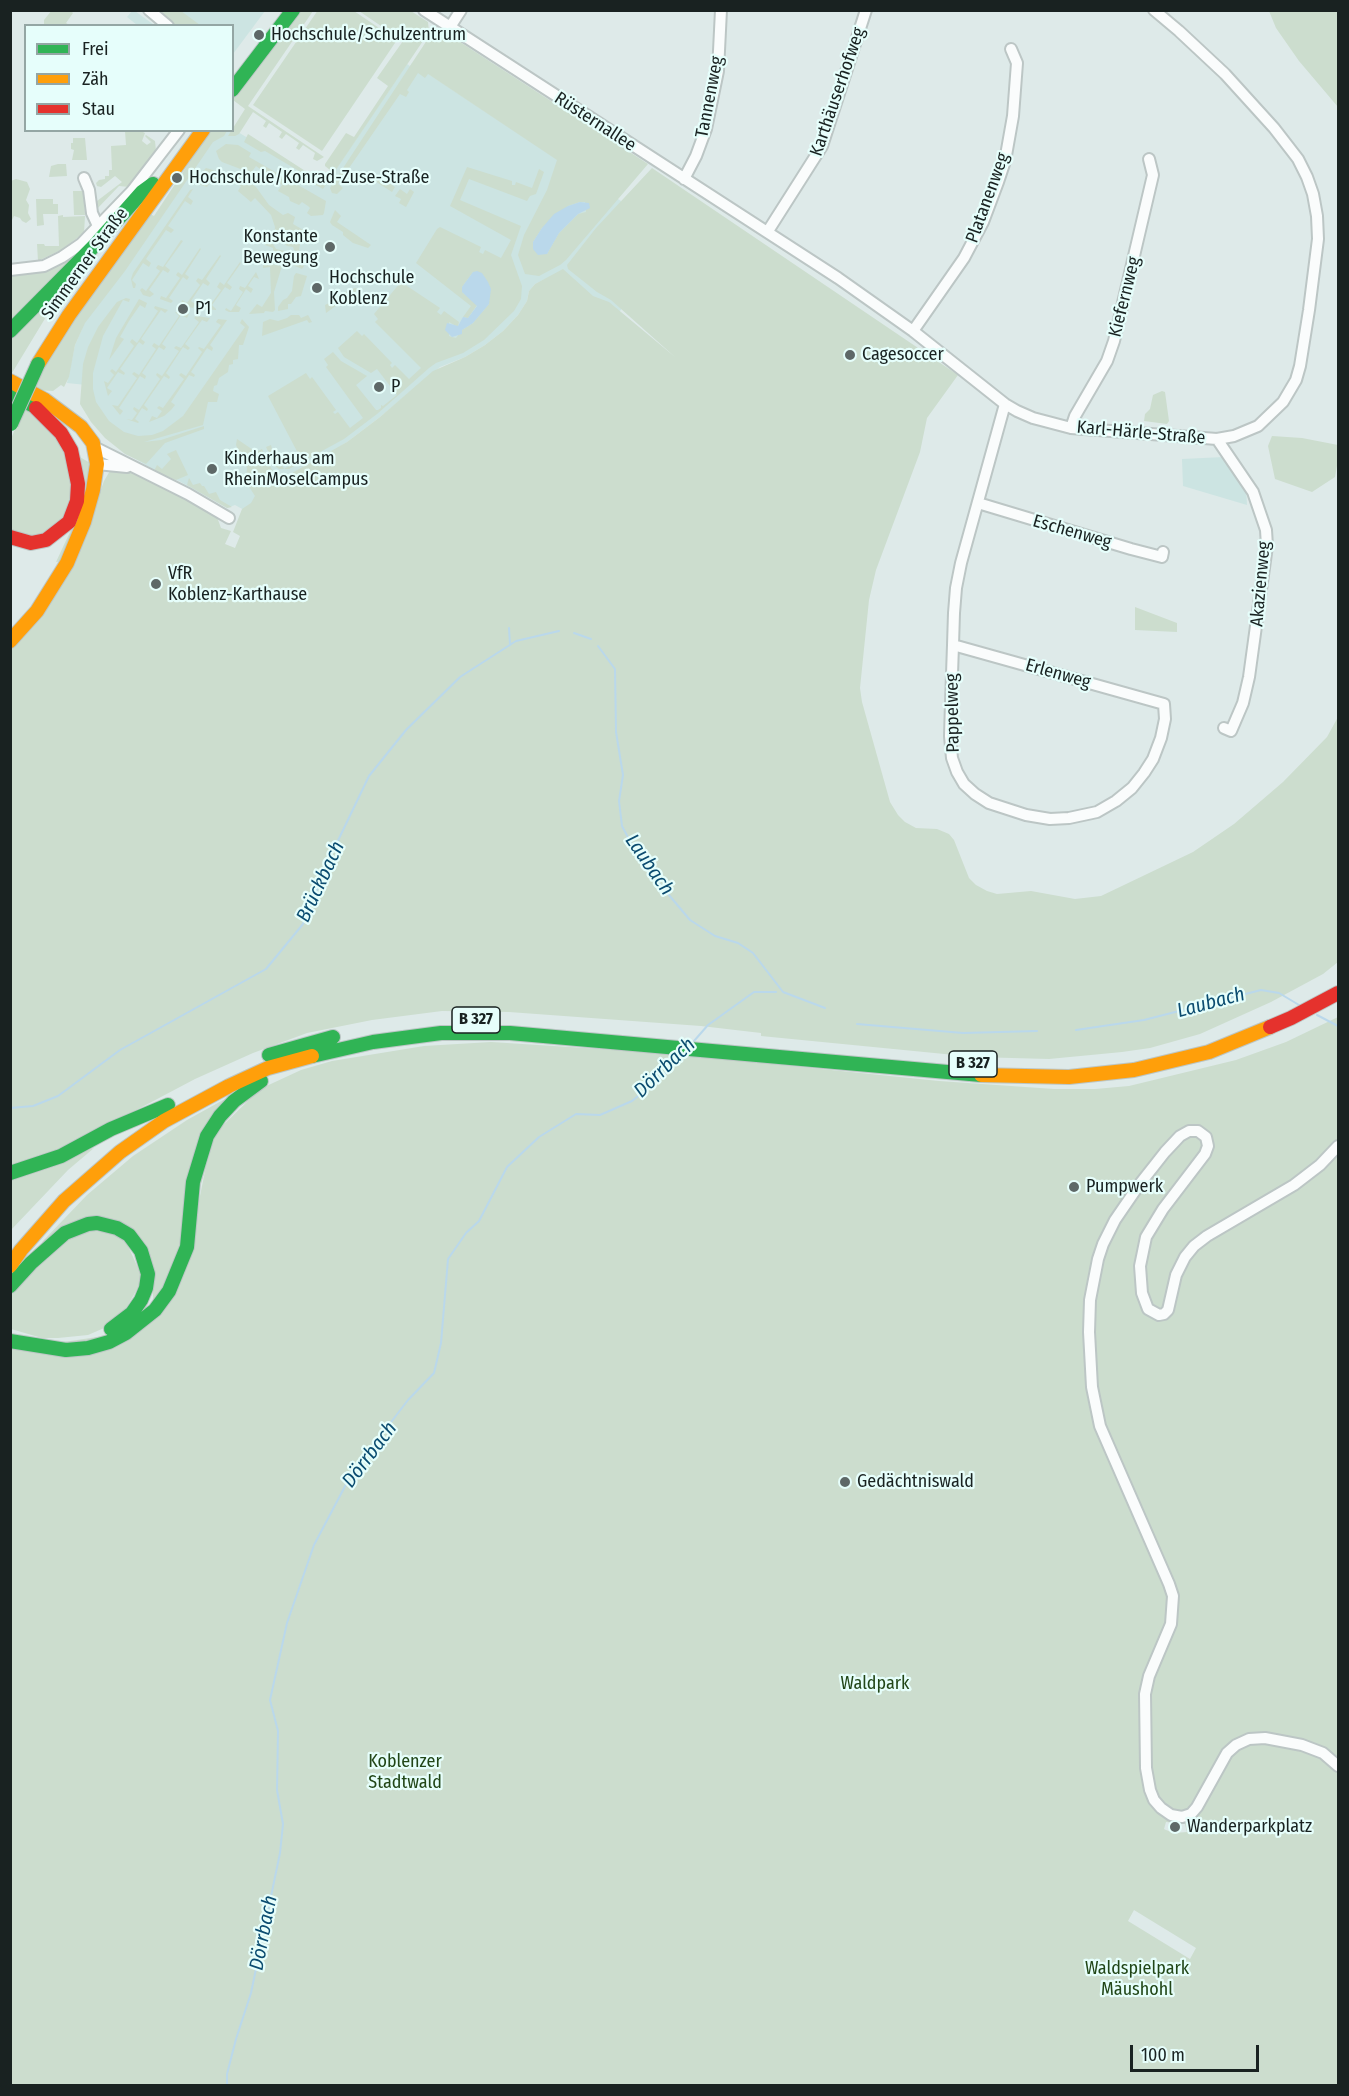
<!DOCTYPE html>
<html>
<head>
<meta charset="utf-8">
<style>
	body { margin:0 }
	#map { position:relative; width:1349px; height:2096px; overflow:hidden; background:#deeae9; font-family:"Fira Sans Condensed",sans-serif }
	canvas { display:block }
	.frame { position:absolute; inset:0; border:12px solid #192221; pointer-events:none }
	.legend { position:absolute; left:24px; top:24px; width:210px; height:108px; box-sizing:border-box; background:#e6fefb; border:2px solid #94a6a4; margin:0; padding:8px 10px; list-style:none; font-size:18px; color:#192221 }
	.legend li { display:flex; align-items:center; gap:12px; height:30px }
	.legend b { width:30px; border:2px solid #94a6a4 }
	.scale { position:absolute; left:1130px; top:2045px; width:129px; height:27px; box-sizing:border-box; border:3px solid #192221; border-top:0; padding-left:8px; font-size:18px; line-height:21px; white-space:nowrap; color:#192221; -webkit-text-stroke:4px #e6fefb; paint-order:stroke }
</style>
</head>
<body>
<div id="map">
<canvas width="1349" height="2096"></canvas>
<div class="frame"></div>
<ul class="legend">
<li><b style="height:8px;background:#30b455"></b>Frei</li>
<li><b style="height:8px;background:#ff9f0a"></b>Zäh</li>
<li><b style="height:8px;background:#e5322d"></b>Stau</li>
</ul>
<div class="scale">100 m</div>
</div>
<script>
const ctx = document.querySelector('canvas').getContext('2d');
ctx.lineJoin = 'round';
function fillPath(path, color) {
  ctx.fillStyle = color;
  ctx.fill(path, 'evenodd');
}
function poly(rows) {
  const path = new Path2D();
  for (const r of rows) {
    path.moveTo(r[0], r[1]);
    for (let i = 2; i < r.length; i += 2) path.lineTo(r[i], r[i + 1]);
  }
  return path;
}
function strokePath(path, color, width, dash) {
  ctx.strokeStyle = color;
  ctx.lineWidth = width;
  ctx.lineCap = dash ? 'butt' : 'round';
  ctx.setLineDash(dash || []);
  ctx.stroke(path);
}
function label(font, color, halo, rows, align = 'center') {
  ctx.font = font + ' "Fira Sans Condensed",sans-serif';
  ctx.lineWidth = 4.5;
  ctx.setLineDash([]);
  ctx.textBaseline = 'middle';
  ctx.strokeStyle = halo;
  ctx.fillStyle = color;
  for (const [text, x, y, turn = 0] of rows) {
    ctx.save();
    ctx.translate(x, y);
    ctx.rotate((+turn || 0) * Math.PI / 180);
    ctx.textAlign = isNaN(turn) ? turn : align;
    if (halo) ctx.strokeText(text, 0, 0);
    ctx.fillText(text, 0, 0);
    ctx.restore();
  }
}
fillPath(poly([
	[132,11,135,11,154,25,137,25,127,17],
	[154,11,265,11,233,54,232,26,172,25],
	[412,63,621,201,632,237,668,261,615,316,545,279,535,284,529,291,527,301,518,315,503,331,485,345,465,357,440,367,380,417,347,442,244,510,235,505,227,508,179,481,161,474,127,454,107,432,86,385,67,383,75,345,82,329,76,322,217,131,233,129,325,185,407,64,410,66],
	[1224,457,1246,486,1247,505,1183,486,1182,459]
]), '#cce4e2');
fillPath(poly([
	[52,10,71,11,73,13,66,23,69,25,44,25,44,20],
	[318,10,354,11,397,40,322,151,253,105],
	[154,11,181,11,200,25,172,25],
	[300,11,313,11,248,106,324,157,317,161,313,159,315,153,303,145,299,150,296,148,299,143,286,134,282,139,279,137,282,132,269,123,266,128,263,126,266,121,253,112,239,134,235,136,228,136,245,109,233,100,233,96,236,97],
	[359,11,411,11,428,22,429,32,323,189,314,184,316,181,265,151,261,152,244,142,248,134,313,176,316,172,325,178,330,170,325,166,325,164,346,133,354,137,388,86,377,78,403,41],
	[1269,11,1338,11,1338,107,1299,61,1276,28],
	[437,29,440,29,648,164,566,260,560,265,539,276,525,274,518,255,524,235,547,190,557,160,428,74,425,78,418,73,407,90,409,92,406,97,400,94,338,184,343,188,337,194,332,193,330,188,431,34],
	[580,202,585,202,586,212,578,214,559,233,547,254,533,242,542,228,568,206],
	[125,131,141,131,145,133,142,141,147,145,151,142,145,136,146,135,155,141,156,151,129,187,119,186,96,210,97,201,122,182,115,176,101,187,97,186,96,183,99,180,105,179,105,176,109,176,109,170,112,170,111,146,126,145],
	[183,131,186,131,137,195,24,309,11,319,10,276,45,270,64,260],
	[210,131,227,131,224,136,213,142,125,271,85,323,75,345,69,377,64,387,61,385,53,391,38,390,34,387,56,342,150,214,154,216],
	[73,138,85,138,87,160,72,160,74,150,71,149,71,143,73,143],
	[226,144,238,145,251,153,249,157,326,201,324,213,323,215,311,216,307,213,310,208,308,206,302,202,299,205,290,201,289,197,278,191,282,185,256,166,251,173,222,162,219,159,216,151],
	[58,164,66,164,67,176,49,177,51,166],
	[467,167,512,181,512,185,515,185,516,182,532,188,539,169,544,172,536,194,530,196,527,201,469,179,460,200,521,226,511,255,522,286,521,299,514,311,484,340,463,353,436,363,429,368,377,414,344,439,289,469,279,469,275,466,266,447,271,445,273,453,275,452,284,469,301,459,268,396,306,373,310,379,312,377,336,410,333,412,335,414,338,412,350,428,363,418,326,367,328,365,324,359,333,352,341,361,367,376,356,385,376,410,378,410,381,408,381,405,383,406,397,395,377,369,371,373,344,357,338,348,357,331,362,336,364,334,392,363,390,365,392,368,395,365,409,379,421,368,375,322,378,319,374,314,401,282,440,308,437,312,441,315,444,311,459,322,458,326,456,326,449,322,449,336,452,337,456,338,462,330,473,323,489,304,473,272,462,287,462,292,477,305,468,318,463,317,471,306,416,263,437,229,440,227,481,247,479,252,483,254,485,250,501,258,511,240,450,206],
	[206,168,245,179,256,187,269,205,283,215,288,213,295,217,293,224,305,231,304,239,300,243,299,252,294,250,293,247,287,246,281,240,274,241,267,238,268,235,274,236,275,227,271,215,255,198,251,202,238,191,241,186,230,182,211,181,207,187,198,184,197,177],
	[652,168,958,375,927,418,920,452,876,570,869,600,860,688,862,702,890,802,898,815,905,822,916,828,937,829,949,834,954,840,969,878,976,885,987,891,997,894,1031,891,1075,899,1101,896,1193,852,1234,824,1283,782,1327,737,1338,717,1338,962,1323,974,1271,1002,1200,1034,1150,1048,1122,1052,1049,1059,975,1057,761,1036,761,1033,701,1026,509,1012,442,1011,372,1020,307,1033,253,1053,195,1079,72,1144,11,1167,10,650,21,638,72,566,74,565,104,481,111,469,125,469,183,495,217,517,221,528,231,531,225,544,235,548,240,536,233,532,242,509,251,503,255,496,246,482,247,468,236,445,237,439,256,452,262,449,274,474,281,478,285,477,347,442,380,417,433,371,465,357,485,345,503,331,518,315,527,301,529,291,535,284,563,269,593,296,609,302,675,357,611,300,597,292,568,269,567,265,596,228],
	[373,173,395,187,392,192,370,178],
	[16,179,27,182,30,189,26,200,29,205,28,213,31,219,26,223,22,221,20,218,14,216,11,222,11,181],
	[193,189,188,197,193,201,191,205,185,201,168,226,174,230,171,233,166,230,146,259,151,263,149,267,143,263,132,280,136,284,135,288,133,288,131,279,133,273,190,190],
	[400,189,407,194,410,189,414,192,406,207,399,203,401,199,395,196],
	[73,191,84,191,85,215,74,215],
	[36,199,53,199,53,204,58,204,58,214,43,214,44,225,37,226],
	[335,210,341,216,337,222,371,245,368,248,353,243,343,235,343,232,332,225,330,222],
	[63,215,63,217,85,216,84,233,61,250,38,261,37,244,44,244,45,246,59,246,58,216],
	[181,240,183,241,165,266,170,270,168,273,163,270,149,290,154,294,150,297,143,295,140,290,142,288,146,291,160,271,156,268,158,265,163,267],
	[267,241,273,244,276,249,302,255,304,266,302,269,288,263,263,259,264,254,272,256,273,251,273,248,265,245],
	[98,248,52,307,12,373,11,372,11,336],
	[200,248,201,249,185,274,189,277,187,280,183,277,169,298,173,301,171,303,160,299,161,296,166,298,180,278,176,275,178,272,182,275],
	[220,255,221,256,206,279,210,283,208,286,203,283,191,301,195,304,193,308,181,305,182,300,187,303,200,285,196,281,198,278,202,280],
	[240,262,241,263,227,283,232,287,230,290,225,287,212,305,216,309,216,310,202,309,204,305,209,307,221,290,217,287,220,282,224,285],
	[263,263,282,266,274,292,275,310,273,312,265,311,264,313,249,314,257,304,262,307,271,293,270,267,263,268],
	[256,272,259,279,254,277,248,286,253,289,251,293,246,289,236,305,241,308,239,312,229,312,225,310,226,308,231,311,243,292,239,289,240,286,245,288],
	[296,273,307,276,301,296,296,297,291,304,288,304,288,309,278,311,278,307,283,300,287,298,292,291,294,276],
	[355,288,359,289,326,313,325,305,331,302,331,299,339,294,342,297,344,295,343,293],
	[126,298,130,299,129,302,123,300,103,336,93,373,93,389,96,402,109,421,124,432,138,436,152,435,163,431,183,416,245,327,240,323,242,319,249,327,243,345,239,345,238,359,233,360,233,364,229,365,228,372,219,378,217,385,214,386,213,391,219,394,217,402,208,402,203,425,144,442,161,440,204,426,204,429,165,443,146,464,125,454,105,438,91,422,80,404,83,364,88,347,98,327,107,315,117,302],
	[139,299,147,303,145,308,140,305,129,321,120,337,124,339,109,360,116,338],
	[155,306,168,310,165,313,161,310,141,339,145,342,143,345,139,342,120,369,125,373,124,375,118,372,107,388,112,391,108,396,104,381,108,383,114,375,110,371,112,369,116,372,134,346,130,342,132,339,137,343,158,311,154,308],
	[175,312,189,314,187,318,181,315,162,344,166,347,164,350,159,347,142,373,146,376,145,379,140,376,119,408,123,411,120,415,112,405,118,406,137,378,132,374,134,372,139,375,156,349,152,346,154,343,159,346,179,316],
	[291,315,299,315,301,318,308,315,312,322,309,323,307,320,262,336,263,322,270,319,278,321,287,318],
	[196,316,210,318,207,322,202,320,185,344,190,348,188,350,183,347,166,373,170,377,169,379,164,376,144,405,148,409,147,411,142,408,135,419,139,422,138,423,126,419,132,420,137,413,133,409,134,407,139,410,160,379,156,375,157,373,162,376,179,351,174,348,176,346,181,348,199,322,194,318],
	[218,319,227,320,210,345,213,348,212,351,207,348,191,372,195,375,194,377,189,375,171,402,175,405,171,410,164,416,149,422,152,416,157,418,162,411,157,408,159,406,163,408,184,379,179,375,181,373,186,376,202,352,198,348,199,347,204,349,221,325,216,322],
	[1162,391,1165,392,1169,421,1167,424,1144,421,1145,414,1150,409,1153,395],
	[24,408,50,427,71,458,72,499,62,522,36,539,11,532,10,441],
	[1272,436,1302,438,1338,445,1338,460,1335,477,1312,492,1275,479,1268,446],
	[176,450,188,475,176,480,154,471,157,465,162,469,171,459,167,454],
	[78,456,92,464,93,467,91,486,73,541,64,561,56,562,83,504,84,493],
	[189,478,193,485,200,483,202,486,204,486,209,494,216,492,220,500,232,507,227,508,187,485],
	[1135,607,1177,623,1177,632,1135,630],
	[1338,1017,1338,2085,11,2085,11,1347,17,1349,137,1331,191,1241,212,1136,260,1089,301,1070,332,1061,424,1046,491,1042,664,1053,939,1081,1054,1089,1095,1089,1129,1086,1236,1060,1286,1042],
	[1166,1822,1185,1824,1187,1832,1174,1833,1166,1830,1164,1829],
	[1134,1910,1196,1948,1190,1959,1128,1921],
	[225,1099,183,1248,154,1307,150,1262,112,1222,42,1242,87,1195,133,1156,187,1120],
	[94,1148,68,1170,11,1230,11,1177],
	[81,1229,123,1235,143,1279,118,1322,88,1335,58,1338,42,1338,11,1329,10,1292]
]), '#ccddce');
fillPath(poly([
	[580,202,589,203,590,208,578,214,559,233,547,254,538,255,533,249,533,242,542,228,554,214,568,206],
	[477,271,482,273,488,282,491,289,489,304,473,323,462,330,462,334,452,337,445,330,447,323,458,326,463,317,468,318,477,306,462,292,462,287,473,272]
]), '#bad8eb');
strokePath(poly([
	[509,628,510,645],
	[574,633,591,639],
	[598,646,615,669,616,732,623,775,619,801,622,826,641,862,690,920,715,936,738,943,753,953,783,992,825,1008],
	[1317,1015,1338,1026],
	[857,1024,963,1033,1037,1031],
	[1076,1030,1144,1020,1261,990,1279,993,1299,1005],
	[694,1041,708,1025,754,992,776,992],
	[10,1108,33,1106,58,1096,120,1050,266,969,303,924,332,853,369,776,406,730,460,677,516,641,559,631],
	[227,2086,227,2074,236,2039,251,1993,280,1853,283,1824,277,1790,278,1731,270,1700,287,1623,314,1545,352,1473,408,1400,434,1373,441,1343,448,1259,466,1233,479,1221,507,1167,539,1137,576,1114,600,1115,632,1101,663,1076,680,1057]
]), '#bad8eb', 2);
const street = poly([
	[149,10,168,26],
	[424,10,838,278,913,331,1005,404,1017,411,1033,418,1071,428,1217,439,1234,436,1258,426,1283,402,1296,380,1300,366,1309,310,1318,239,1317,216,1313,194,1307,177,1298,159,1274,128,1225,74,1179,31,1154,10],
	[450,27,461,10],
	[84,178,89,190,92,213,98,226],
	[684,179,696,156,706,129,718,71,721,10],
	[768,231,822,146,866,10],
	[10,270,44,266,62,257,81,244,132,191,179,130],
	[913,331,964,258,983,222,998,182,1005,161,1013,116,1017,63,1011,49],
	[1071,428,1075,416,1107,361,1114,341,1153,175,1149,159],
	[1217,439,1253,492,1266,530,1267,546,1249,677,1243,703,1231,731,1224,728],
	[94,447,188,494,229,518],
	[97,464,127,467],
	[978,503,1131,549,1162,557,1163,552],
	[953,645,1164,704,1165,719,1161,738,1153,759,1144,773,1132,788,1116,801,1097,812,1069,818,1050,819,1026,815,989,803,975,794,964,784,957,772,952,758,950,736,951,703,953,645,954,613,956,588,961,563,1005,404],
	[1338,1146,1320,1165,1294,1185,1207,1236,1194,1246,1185,1257,1176,1275,1168,1310,1164,1314,1159,1315,1148,1309,1142,1293,1140,1266,1146,1237,1163,1209,1205,1154,1208,1146,1206,1137,1198,1131,1189,1131,1180,1136,1165,1152,1139,1185,1115,1220,1103,1244,1098,1259,1090,1300,1089,1332,1092,1387,1100,1426,1169,1584,1173,1596,1171,1624,1149,1676,1145,1694,1146,1768,1150,1790,1154,1800,1161,1808,1171,1815,1182,1817,1191,1814,1197,1807,1227,1753,1236,1745,1249,1739,1265,1738,1302,1745,1323,1753,1338,1766]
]);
const fast = poly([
	[232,90,293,10],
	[10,331,95,245,142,192,153,184],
	[10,394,34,406],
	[269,1055,333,1037],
	[312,1056,373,1042,441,1033,510,1033,981,1075],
	[10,1173,61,1156,111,1129,168,1105],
	[10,1286,31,1263,65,1233,88,1224,97,1223,117,1228,129,1235,141,1251,148,1274,146,1288,141,1300,132,1313,111,1329],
	[10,1341,66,1350,88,1348,109,1342,126,1333,155,1310,169,1291,187,1247,193,1182,207,1136,220,1116,234,1101,261,1081]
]);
const slow = poly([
	[38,364,69,315,203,130],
	[10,381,45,400,81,427,93,443,97,464,93,490,84,522,67,563,37,611,10,641],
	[981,1075,1069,1077,1134,1070,1209,1052,1270,1027],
	[10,1266,21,1250,64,1201,120,1152,164,1121,229,1086,268,1068,312,1056]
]);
const jam = poly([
	[10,537,31,543,46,540,69,522,77,501,78,484,71,450,61,433,36,408],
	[1270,1027,1291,1018,1338,993]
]);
strokePath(street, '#bcc6c5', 14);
strokePath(fast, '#bcc6c5', 16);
strokePath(slow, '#bcc6c5', 16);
strokePath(jam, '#bcc6c5', 16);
strokePath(street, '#fafcfc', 10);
strokePath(fast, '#30b455', 14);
strokePath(slow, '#ff9f0a', 14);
strokePath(jam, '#e5322d', 14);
const fastBridge = poly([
	[11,424,38,364]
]);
strokePath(fastBridge, '#bcc6c5', 16, []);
strokePath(fastBridge, '#30b455', 14);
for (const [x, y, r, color] of [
	[259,35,6,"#5e6867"],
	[177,178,6,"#5e6867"],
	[330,247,6,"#5e6867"],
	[317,288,6,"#5e6867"],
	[183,309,6,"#5e6867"],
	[850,355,6,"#5e6867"],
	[379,387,6,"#5e6867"],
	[212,469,6,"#5e6867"],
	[156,584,6,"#5e6867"],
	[1074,1187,6,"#5e6867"],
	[845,1482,6,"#5e6867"],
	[1175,1827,6,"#5e6867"]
]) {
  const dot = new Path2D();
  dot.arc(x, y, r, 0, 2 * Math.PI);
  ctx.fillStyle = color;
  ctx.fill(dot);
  strokePath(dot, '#e6fefb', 2);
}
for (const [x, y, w] of [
	[476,1020,48],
	[973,1064,48]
]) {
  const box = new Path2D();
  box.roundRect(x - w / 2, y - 13, w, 26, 4.5);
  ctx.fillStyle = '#e6fefb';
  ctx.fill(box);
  strokePath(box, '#192221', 1.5);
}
label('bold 16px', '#192221', null, [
	["B 327",476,1020],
	["B 327",973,1064]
]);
label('18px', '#192221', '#e6fefb', [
	["Hochschule/Schulzentrum",271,35],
	["Hochschule/Konrad-Zuse-Straße",189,178],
	["Konstante",318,237,"right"],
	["Bewegung",318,258,"right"],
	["Hochschule",329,278],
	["Koblenz",329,299],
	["P1",195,309],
	["Cagesoccer",862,355],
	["P",391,387],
	["Kinderhaus am",224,459],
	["RheinMoselCampus",224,480],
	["VfR",168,574],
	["Koblenz-Karthause",168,595],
	["Pumpwerk",1086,1187],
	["Gedächtniswald",857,1482],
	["Wanderparkplatz",1187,1827]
], 'left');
label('18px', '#192221', '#e6fefb', [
	["Karthäuserhofweg",838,92,-71],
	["Tannenweg",710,97,-79],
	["Rüsternallee",595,122,33],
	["Platanenweg",988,198,-70],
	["Simmerner Straße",85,264,-54],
	["Kiefernweg",1125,297,-76],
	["Karl-Härle-Straße",1141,433,5],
	["Eschenweg",1072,532,16],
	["Akazienweg",1261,584,-85],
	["Erlenweg",1058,674,16],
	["Pappelweg",953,713,-91]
]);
label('18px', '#214617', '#e6fefb', [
	["Waldpark",875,1684],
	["Koblenzer",405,1762],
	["Stadtwald",405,1783],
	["Waldspielpark",1137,1969],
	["Mäushohl",1137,1990]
]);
label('italic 20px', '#0b4c70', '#e6fefb', [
	["Laubach",649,865,55],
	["Brückbach",321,882,-65],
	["Laubach",1211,1003,-15],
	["Dörrbach",665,1068,-44],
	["Dörrbach",370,1455,-53],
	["Dörrbach",264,1933,-79]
]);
</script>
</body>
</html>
